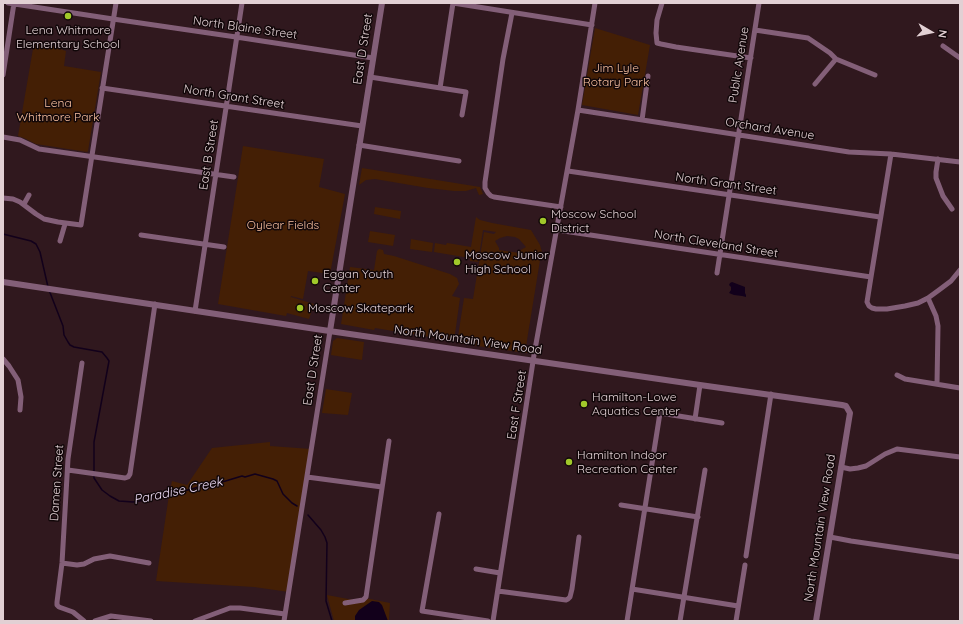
<!DOCTYPE html>
<html>
<head>
<meta charset="utf-8">
<style>
	body { margin:0 }
	#map { position:relative; width:963px; height:624px; overflow:hidden; background:#30181e; font-family:Quicksand,sans-serif }
	canvas { display:block }
	.frame { position:absolute; inset:0; border:4px solid #e2d0d4; pointer-events:none }
	.north { position:absolute; left:911px; top:12px; width:40px; height:40px; -webkit-text-stroke:3px #110709; paint-order:stroke; rotate:99deg; font-size:11px; font-weight:700; line-height:16px; text-align:center; color:#e2d0d4 }
	.north::after { content:''; display:block; margin:auto; width:14px; height:18px; background:#e2d0d4; clip-path:polygon(50% 0,100% 100%,50% 72%,0 100%) }
</style>
</head>
<body>
<div id="map">
<canvas width="963" height="624"></canvas>
<div class="frame"></div>
<div class="north">N</div>
</div>
<script>
const ctx = document.querySelector('canvas').getContext('2d');
ctx.lineJoin = 'round';
function fillPath(path, color) {
  ctx.fillStyle = color;
  ctx.fill(path, 'evenodd');
}
function poly(rows) {
  const path = new Path2D();
  for (const r of rows) {
    path.moveTo(r[0], r[1]);
    for (let i = 2; i < r.length; i += 2) path.lineTo(r[i], r[i + 1]);
  }
  return path;
}
function strokePath(path, color, width, dash) {
  ctx.strokeStyle = color;
  ctx.lineWidth = width;
  ctx.lineCap = dash ? 'butt' : 'round';
  ctx.setLineDash(dash || []);
  ctx.stroke(path);
}
function label(font, color, halo, rows, align = 'center') {
  ctx.font = font + ' Quicksand,sans-serif';
  ctx.lineWidth = 3;
  ctx.setLineDash([]);
  ctx.textBaseline = 'middle';
  ctx.strokeStyle = halo;
  ctx.fillStyle = color;
  for (const [text, x, y, turn = 0] of rows) {
    ctx.save();
    ctx.translate(x, y);
    ctx.rotate((+turn || 0) * Math.PI / 180);
    ctx.textAlign = isNaN(turn) ? turn : align;
    if (halo) ctx.strokeText(text, 0, 0);
    ctx.fillText(text, 0, 0);
    ctx.restore();
  }
}
fillPath(poly([
	[595,28,650,45,638,115,582,105],
	[34,43,60,47,60,49,66,51,64,66,101,72,88,151,87,152,36,144,24,138,18,136],
	[243,146,324,159,319,187,345,194,330,274,308,271,303,299,291,296,290,301,291,297,314,304,309,319,287,313,286,316,218,304],
	[362,168,480,187,483,194,479,195,476,188,466,191,454,191,428,188,375,179,366,180,359,185],
	[375,207,401,211,400,219,374,214],
	[476,217,480,220,492,223,531,230,540,245,542,252,541,254,528,334,526,347,527,353,526,353,457,343,464,298,473,299,484,232,494,234,496,232,483,230,478,262,470,261,470,258,434,252,435,243,446,245,447,243,471,247],
	[507,236,515,237,519,239,526,247,519,251,519,253,499,250,499,248,495,241,500,238],
	[370,231,395,235,393,246,368,242],
	[411,239,433,243,432,252,410,249],
	[379,249,383,250,384,254,394,256,450,274,457,278,459,284,452,296,460,298,454,341,375,328,374,330,341,324,350,267,374,270,377,251],
	[337,338,364,342,362,360,331,355,333,341],
	[326,389,352,393,348,415,322,413],
	[270,442,270,446,311,449,289,592,254,587,156,581,169,495,172,481,187,485,212,448],
	[327,595,359,601,365,598,390,603,389,618,389,621,334,621]
]), '#441f05');
fillPath(poly([
	[732,282,745,287,745,293,746,295,746,297,742,296,734,295,729,293,731,290,731,287,729,285,730,283],
	[372,601,379,602,382,605,388,621,355,621,355,616,359,610]
]), '#12001b');
strokePath(poly([
	[3,234,31,241,36,244,40,252,48,287],
	[49,290,63,326,64,335,68,342,70,345,74,347,102,352,107,358,109,361,94,442,94,478,102,490,110,496,119,501,133,502,145,500,160,495,169,495,210,484,219,483,242,476,245,477,255,474,273,479,277,481,283,494,292,503,297,506],
	[308,515,321,530,325,537,327,543,326,601,332,621]
]), '#12001b', 1.5);
strokePath(poly([
	[8,3,113,19,236,37,373,58],
	[453,3,592,25],
	[662,3,657,20,656,33,657,43,661,44,676,47,751,58],
	[512,13,503,59,485,182,485,188,488,193,491,196,494,197,561,207],
	[755,30,808,38,830,53,836,59,875,75],
	[943,46,960,58],
	[3,75,14,3],
	[370,77,466,92,462,115],
	[815,84,836,59],
	[102,88,362,126],
	[440,88,453,3],
	[578,110,849,152,891,154,960,162],
	[642,120,648,76],
	[3,137,20,140,39,149,234,177],
	[359,145,459,161],
	[891,154,871,277,867,302,869,306,872,308,876,309,887,309,905,306,918,303,928,298,939,290,951,281,960,270],
	[938,159,936,172,936,178,943,196,952,209],
	[568,171,880,217],
	[3,198,13,199,20,202,36,214,44,219,58,222,81,225,116,3],
	[24,204,29,195],
	[557,230,871,277],
	[141,235,224,247],
	[60,241,65,224],
	[717,273,759,3],
	[928,298,936,316,938,326,937,384],
	[195,311,242,3],
	[3,359,9,366,18,380,21,397,20,410],
	[82,363,68,459,62,563,57,602,57,605,59,607,73,612,84,621],
	[897,375,905,379,960,388],
	[695,419,700,385],
	[841,467,850,469,858,468,866,466,885,454,897,449,960,457],
	[68,470,125,478,128,477,130,474,155,304],
	[307,477,382,487],
	[621,505,698,517],
	[439,514,422,611,488,621],
	[830,537,851,541,960,557],
	[746,556,771,394],
	[62,563,77,565,84,564,94,559,110,556,149,563],
	[476,569,500,573],
	[632,589,738,606],
	[498,591,566,600,568,599,570,597,572,589,579,537],
	[345,603,363,600,366,597,389,441],
	[95,621,111,616,151,621],
	[195,621,230,608,240,608,285,614],
	[284,621,330,331],
	[493,621,534,355,578,110,595,3],
	[627,621,660,413,722,423],
	[680,621,705,470],
	[736,621,745,565]
]), '#835f78', 5);
strokePath(poly([
	[3,282,336,332,700,385,842,405,846,406,850,413,816,621],
	[330,331,382,3]
]), '#835f78', 6);
for (const [x, y, r, color] of [
	[68,16,4,"#a1c92a"],
	[543,221,4,"#a1c92a"],
	[457,262,4,"#a1c92a"],
	[315,281,4,"#a1c92a"],
	[300,308,4,"#a1c92a"],
	[584,404,4,"#a1c92a"],
	[569,462,4,"#a1c92a"]
]) {
  const dot = new Path2D();
  dot.arc(x, y, r, 0, 2 * Math.PI);
  ctx.fillStyle = color;
  ctx.fill(dot);
  strokePath(dot, '#110709', 1.5);
}
label('12px', '#e2d0d4', '#110709', [
	["North Blaine Street",245,28,8],
	["East D Street",363,49,-81],
	["Public Avenue",739,65,-81],
	["North Grant Street",234,97,9],
	["Orchard Avenue",770,129,9],
	["East B Street",209,155,-81],
	["North Grant Street",726,184,8],
	["North Cleveland Street",716,244,9],
	["North Mountain View Road",468,340,8],
	["East D Street",313,370,-81],
	["East F Street",517,405,-81],
	["Damen Street",57,483,-86],
	["North Mountain View Road",820,528,-81]
]);
label('12px', '#e2d0d4', '#110709', [
	["Lena Whitmore",68,30,"center"],
	["Elementary School",68,44,"center"],
	["Moscow School",551,214],
	["District",551,228],
	["Moscow Junior",465,255],
	["High School",465,269],
	["Eggan Youth",323,274],
	["Center",323,288],
	["Moscow Skatepark",308,308],
	["Hamilton-Lowe",592,397],
	["Aquatics Center",592,411],
	["Hamilton Indoor",577,455],
	["Recreation Center",577,469]
], 'left');
label('12px', '#fac1a0', '#110709', [
	["Jim Lyle",616,68],
	["Rotary Park",616,82],
	["Lena",58,103],
	["Whitmore Park",58,117],
	["Oylear Fields",283,225]
]);
label('italic 13px', '#eedcf6', '#110709', [
	["Paradise Creek",178,491,-12]
]);
</script>
</body>
</html>
